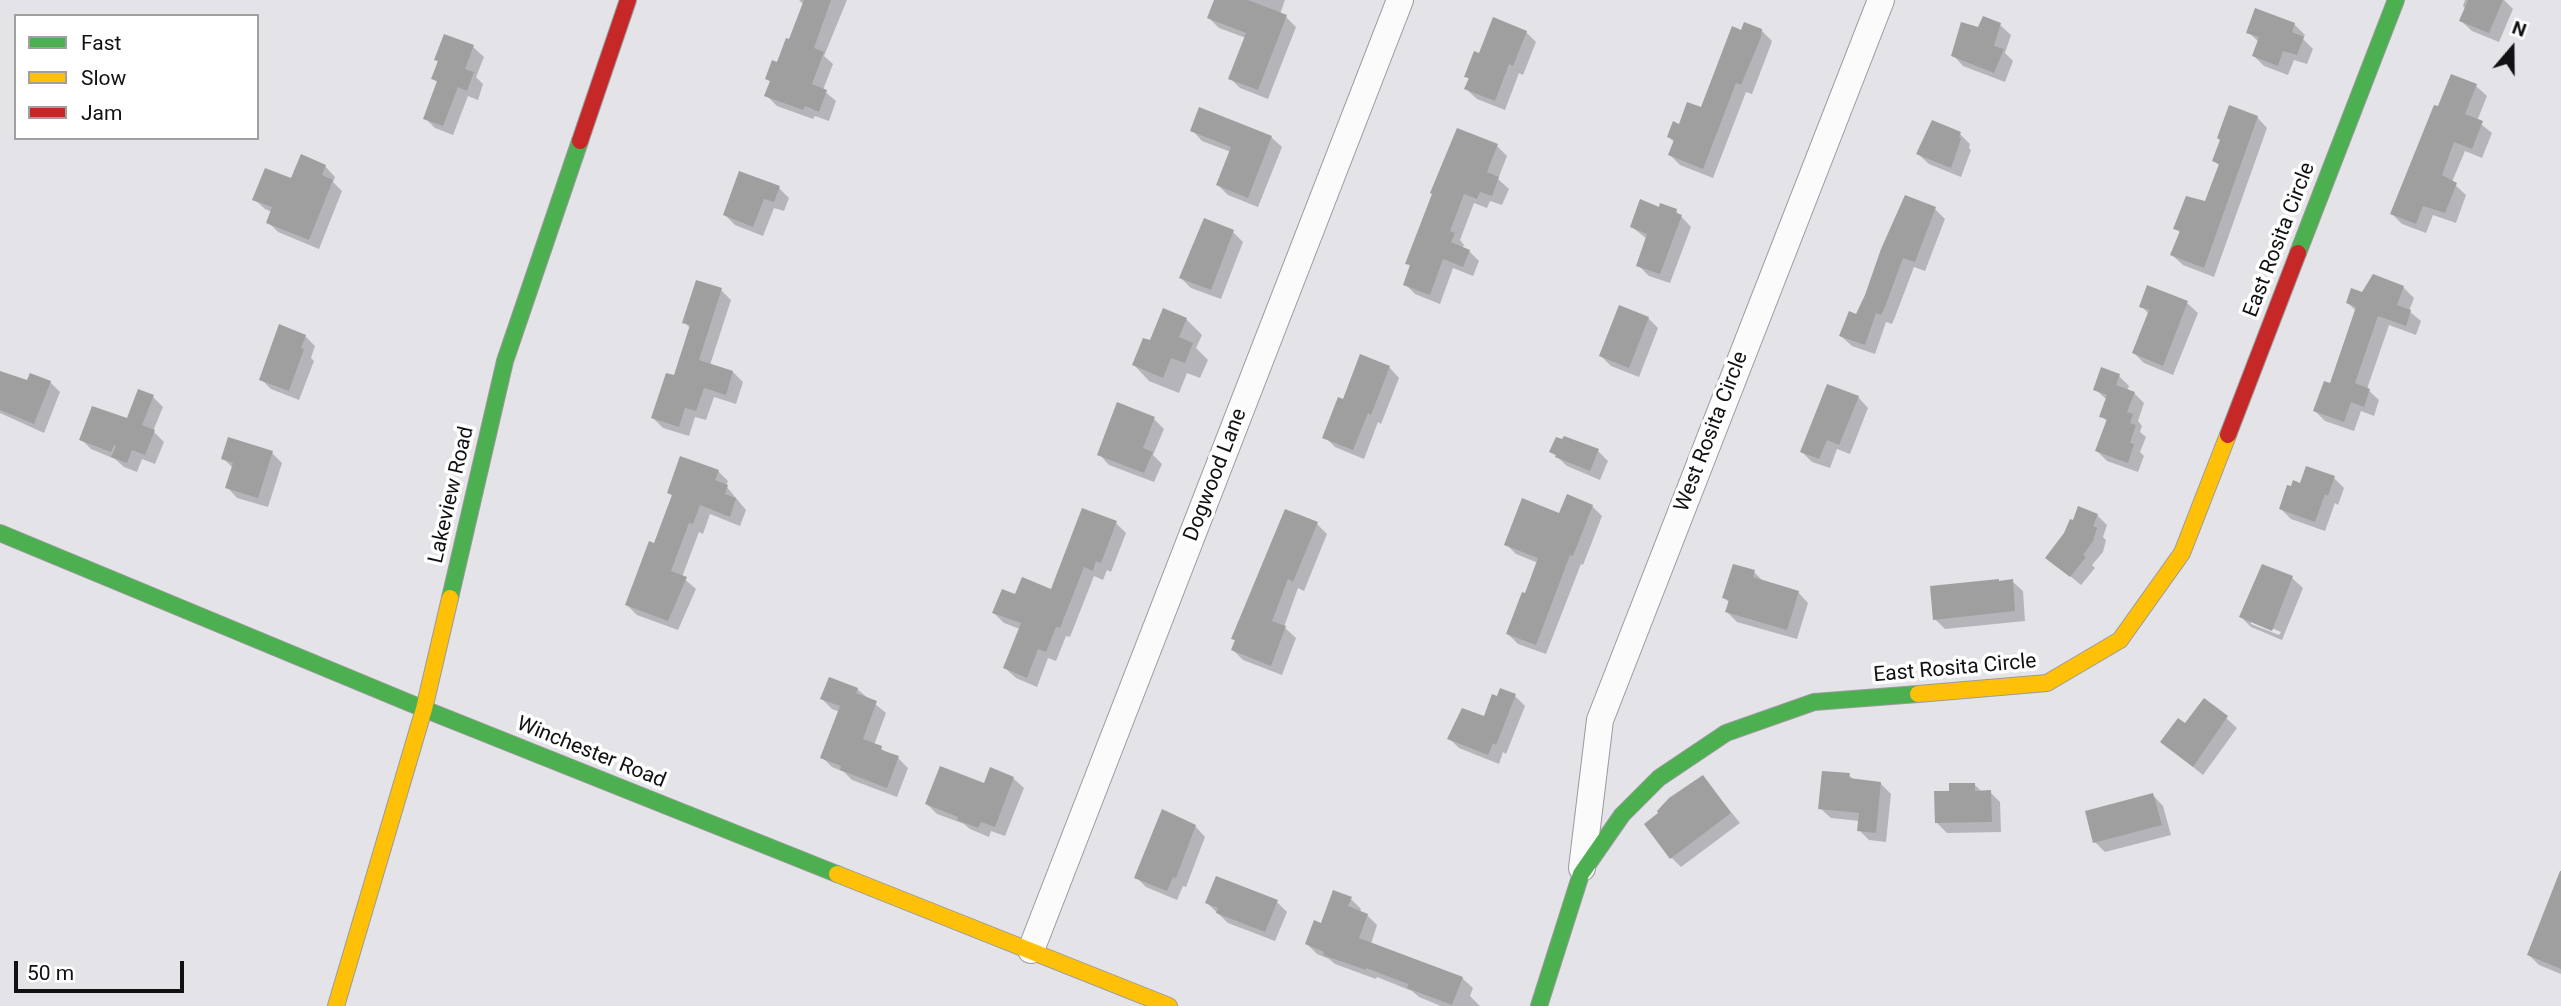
<!DOCTYPE html>
<html>
<head>
<meta charset="utf-8">
<style>
	body { margin:0 }
	#map { position:relative; width:2561px; height:1006px; overflow:hidden; background:#e3e3e8; font-family:Roboto,sans-serif }
	canvas { display:block }
	.legend { position:absolute; left:14px; top:14px; width:245px; height:126px; box-sizing:border-box; background:#fff; border:2px solid #a0a0a1; margin:0; padding:9px 12px; list-style:none; font-size:21px; color:#111114 }
	.legend li { display:flex; align-items:center; gap:14px; height:35px }
	.legend b { width:35px; border:2px solid #a0a0a1 }
	.north { position:absolute; left:2477px; top:14px; width:70px; height:70px; -webkit-text-stroke:5px #fff; paint-order:stroke; rotate:20deg; font-size:19px; font-weight:700; line-height:28px; text-align:center; color:#111114 }
	.north::after { content:''; display:block; margin:auto; width:24px; height:32px; background:#111114; clip-path:polygon(50% 0,100% 100%,50% 72%,0 100%) }
	.scale { position:absolute; left:14px; top:961px; width:170px; height:32px; box-sizing:border-box; border:4px solid #111114; border-top:0; padding-left:9px; font-size:21px; line-height:24px; white-space:nowrap; color:#111114; -webkit-text-stroke:5px #fff; paint-order:stroke }
</style>
</head>
<body>
<div id="map">
<canvas width="2561" height="1006"></canvas>
<ul class="legend">
<li><b style="height:9px;background:#4caf50"></b>Fast</li>
<li><b style="height:9px;background:#ffc107"></b>Slow</li>
<li><b style="height:9px;background:#c62828"></b>Jam</li>
</ul>
<div class="north">N</div>
<div class="scale">50 m</div>
</div>
<script>
const ctx = document.querySelector('canvas').getContext('2d');
ctx.lineJoin = 'round';
function fillPath(path, color) {
  ctx.fillStyle = color;
  ctx.fill(path, 'evenodd');
}
function poly(rows) {
  const path = new Path2D();
  for (const r of rows) {
    path.moveTo(r[0], r[1]);
    for (let i = 2; i < r.length; i += 2) path.lineTo(r[i], r[i + 1]);
  }
  return path;
}
function strokePath(path, color, width, dash) {
  ctx.strokeStyle = color;
  ctx.lineWidth = width;
  ctx.lineCap = dash ? 'butt' : 'round';
  ctx.setLineDash(dash || []);
  ctx.stroke(path);
}
function label(font, color, halo, rows, align = 'center') {
  ctx.font = font + ' Roboto,sans-serif';
  ctx.lineWidth = 7;
  ctx.setLineDash([]);
  ctx.textBaseline = 'middle';
  ctx.strokeStyle = halo;
  ctx.fillStyle = color;
  for (const [text, x, y, turn = 0] of rows) {
    ctx.save();
    ctx.translate(x, y);
    ctx.rotate((+turn || 0) * Math.PI / 180);
    ctx.textAlign = isNaN(turn) ? turn : align;
    if (halo) ctx.strokeText(text, 0, 0);
    ctx.fillText(text, 0, 0);
    ctx.restore();
  }
}
fillPath(poly([
	[799,0,847,0,824,56,833,64,823,90,836,101,829,121,815,116,813,119,777,106,766,95,771,83,767,78,790,41,804,5],
	[1216,0,1285,0,1280,14,1286,17,1296,27,1268,99,1240,88,1230,78,1246,38,1219,28,1209,18],
	[2465,0,2504,0,2513,9,2499,42,2472,31,2461,21,2466,9,2463,6],
	[1984,18,2000,25,2011,35,2005,53,2013,61,2005,82,1963,66,1953,55,1979,29],
	[2294,24,2305,35,2303,39,2313,49,2307,64,2294,60,2288,75,2264,66,2254,56,2259,42,2248,32],
	[1761,30,1772,41,1770,47,1752,94,1746,92,1713,178,1680,165,1670,155,1675,143,1669,137,1702,109],
	[1526,32,1536,42,1523,75,1519,73,1505,110,1477,99,1466,89,1470,80,1466,76,1480,56],
	[445,36,473,47,484,57,476,77,483,84,478,100,468,96,453,135,435,128,425,118,438,83,433,78],
	[2452,76,2476,86,2487,96,2477,121,2492,133,2482,158,2465,151,2452,182,2466,195,2456,223,2433,215,2426,233,2402,224,2392,214],
	[2257,117,2267,128,2214,277,2183,265,2172,255,2181,234,2176,228,2206,203,2220,166,2214,161],
	[1192,130,1271,137,1282,147,1258,207,1228,195,1218,185,1231,152,1202,141],
	[1960,134,1970,144,1969,148,1971,150,1961,177,1929,164,1918,154],
	[1497,146,1507,156,1498,179,1509,189,1502,205,1490,201,1487,208,1474,203,1460,240,1464,245,1462,248,1469,251,1479,261,1473,276,1453,268,1440,304,1415,294,1405,284,1411,267,1408,263],
	[325,166,335,177,333,182,342,191,319,249,278,232,268,222,272,212,265,209,254,199],
	[779,188,789,198,784,211,774,208,763,236,735,225,725,215],
	[1660,209,1676,211,1691,227,1670,283,1649,276,1638,265,1647,239,1632,227],
	[1935,209,1945,219,1925,271,1914,267,1895,317,1892,324,1886,322,1875,354,1852,346,1841,336],
	[1233,232,1243,242,1221,299,1191,288,1181,278],
	[2148,287,2187,303,2198,313,2173,375,2144,363,2134,353,2149,314,2141,306],
	[2403,287,2414,298,2409,311,2421,321,2416,335,2389,325,2367,389,2379,400,2374,416,2361,411,2354,431,2325,421,2315,411,2331,385,2356,311,2348,303,2363,294],
	[721,290,731,300,710,365,733,372,743,382,736,404,714,397,706,420,695,417,689,436,663,428,653,418,675,378,691,329,684,322],
	[1648,318,1658,328,1639,377,1611,366,1601,356],
	[1186,319,1202,335,1196,348,1208,360,1200,378,1187,373,1179,393,1149,381,1134,365,1151,342],
	[305,336,315,346,311,358,314,361,299,400,271,389,261,379],
	[1389,367,1399,378,1381,424,1378,422,1364,459,1335,447,1325,437,1344,401],
	[0,373,28,382,50,382,60,392,44,433,0,413],
	[2119,376,2129,386,2127,391,2134,393,2144,403,2138,421,2142,426,2140,432,2146,437,2140,452,2144,456,2138,472,2107,461,2097,451,2108,422,2101,416,2107,400,2095,389],
	[153,397,163,407,153,431,164,442,155,464,142,459,137,472,124,467,115,459,91,449,81,439,128,420],
	[1858,397,1868,408,1850,454,1837,449,1830,468,1812,462,1802,452],
	[1154,419,1164,429,1153,455,1162,464,1154,482,1109,465,1099,454],
	[1551,451,1598,451,1608,461,1600,480,1567,466],
	[272,453,282,463,268,507,237,498,227,487,233,468,223,458],
	[718,471,728,481,726,486,746,510,740,526,710,514,703,534,699,532,682,577,696,589,678,630,637,615,627,605,655,545,673,497,669,492],
	[2334,478,2344,488,2338,505,2335,503,2325,531,2291,519,2281,509,2301,485],
	[1592,506,1602,516,1583,565,1581,564,1546,654,1518,644,1508,634,1526,596,1538,563,1516,554,1506,544,1560,515],
	[2097,515,2107,525,2103,537,2106,540,2103,552,2092,565,2095,568,2081,585,2047,557],
	[1116,523,1126,533,1111,572,1107,570,1103,580,1094,576,1070,637,1066,636,1056,661,1048,658,1037,687,1016,678,1005,668,1020,629,1004,623,994,613,1016,596,1052,591],
	[1317,524,1327,534,1304,591,1298,588,1284,627,1296,638,1282,675,1243,660,1233,650,1236,641,1233,639],
	[1734,566,1754,572,1765,583,1798,592,1808,603,1797,639,1737,622,1727,612,1730,603,1724,598],
	[2263,566,2292,578,2303,588,2282,640,2251,627,2241,617],
	[2251,620,2281,632,2279,635,2251,624],
	[2012,581,2023,591,2025,621,1945,629,1935,619],
	[857,689,886,713,874,745,898,758,908,768,897,797,852,780,844,772,832,767,822,757,840,712,832,709,822,699],
	[1515,696,1525,706,1506,754,1503,752,1499,764,1459,748,1449,738,1485,719],
	[2226,718,2237,728,2203,775,2162,742,2185,726],
	[1849,775,1855,781,1880,783,1891,794,1886,842,1869,840,1859,830,1860,821,1831,818,1820,808],
	[1703,777,1740,823,1681,867,1671,857],
	[1013,778,1024,788,1005,836,991,831,989,837,970,829,964,824,937,814,927,804],
	[1974,784,1982,792,1990,792,2000,802,2001,832,1947,833,1937,823,1951,792],
	[2153,795,2163,806,2171,835,2105,852,2095,842],
	[1195,826,1205,837,1186,887,1183,886,1177,900,1146,887,1136,877],
	[2561,897,2561,974,2539,965,2529,955],
	[1351,899,1361,909,1360,912,1367,915,1377,925,1371,944,1462,978,1473,988,1470,996,1480,1006,1441,1006,1419,997,1412,991,1377,977,1376,979,1335,964,1329,959,1317,954,1307,944,1322,925],
	[1277,902,1287,912,1275,941,1228,923,1207,903]
]), '#0003');
fillPath(poly([
	[804,0,831,0,814,48,824,52,812,84,827,90,819,112,805,106,803,110,764,96,770,81,765,79,772,60,777,62,786,38,789,39],
	[1214,0,1248,0,1287,15,1258,90,1228,79,1246,33,1207,18],
	[2468,0,2503,0,2489,33,2459,21],
	[2255,8,2295,23,2292,32,2304,37,2297,55,2283,51,2278,66,2252,56,2259,37,2246,33],
	[1983,16,2001,23,1994,46,2004,49,1994,73,1951,56,1961,22,1978,27],
	[1493,17,1527,31,1513,66,1509,64,1495,101,1464,89,1469,78,1464,77,1474,51,1479,53],
	[1744,22,1762,29,1761,37,1741,85,1736,83,1703,169,1668,155,1674,140,1667,137,1673,121,1679,124,1687,102,1701,107,1732,26,1741,30],
	[444,34,474,45,465,69,474,72,467,91,458,87,443,126,423,119,437,81,431,79,438,61,434,60],
	[2451,74,2477,84,2465,114,2483,121,2472,149,2454,142,2442,175,2457,183,2445,213,2423,206,2416,224,2390,214,2434,105,2438,106],
	[2229,105,2258,116,2204,268,2170,255,2180,231,2173,229,2186,196,2205,201,2219,164,2212,161,2220,140,2217,138],
	[1199,107,1272,136,1248,198,1216,185,1231,147,1190,131],
	[1932,120,1961,132,1959,137,1961,139,1951,168,1916,154],
	[1457,128,1498,144,1487,172,1499,177,1492,196,1480,192,1477,199,1464,194,1450,231,1455,233,1451,242,1470,250,1463,267,1443,259,1430,295,1403,285,1410,265,1405,264,1432,194,1430,193],
	[301,154,326,165,322,175,333,180,309,240,266,223,272,207,252,200,265,168,291,178],
	[739,171,780,186,774,202,764,199,753,227,723,215],
	[1905,195,1936,207,1915,262,1903,258,1885,307,1881,315,1876,313,1865,345,1839,336,1849,311,1856,314,1865,295,1881,249],
	[1640,199,1659,207,1660,203,1677,209,1676,213,1682,215,1660,274,1636,266,1647,234,1630,227],
	[1204,218,1234,230,1211,290,1179,278],
	[2373,274,2404,286,2397,305,2411,310,2406,326,2378,316,2355,383,2370,389,2364,407,2351,402,2344,422,2313,411,2324,381,2330,383,2356,307,2346,303,2351,288,2362,292],
	[696,280,722,288,699,360,733,371,726,395,704,388,696,411,685,408,679,427,651,418,666,373,674,375,690,325,682,323],
	[2147,285,2188,301,2163,366,2132,353,2149,310,2139,307],
	[1619,305,1649,317,1629,368,1599,356],
	[1163,308,1187,318,1179,337,1193,343,1185,363,1171,358,1163,378,1132,365,1143,338,1150,340],
	[279,324,306,335,301,348,304,349,289,391,259,380],
	[1360,354,1390,366,1371,415,1368,413,1353,450,1322,438,1338,397,1343,399],
	[2101,367,2120,374,2116,385,2135,392,2127,412,2133,414,2130,423,2136,425,2130,443,2134,444,2128,463,2095,451,2107,419,2099,417,2107,395,2093,390],
	[0,371,27,380,30,373,51,381,34,424,0,410],
	[1827,384,1859,396,1839,445,1827,440,1819,459,1800,452],
	[138,389,154,395,142,425,155,430,145,455,132,450,127,463,111,457,116,446,114,445,111,452,79,440,92,406,127,418],
	[1117,402,1155,417,1143,448,1153,452,1144,473,1097,455],
	[1564,436,1599,449,1590,471,1555,457,1556,455,1549,452,1556,437,1562,439],
	[228,437,273,451,258,498,225,488,233,463,221,459],
	[680,456,719,470,715,480,728,485,725,494,736,498,730,517,700,505,693,524,689,523,671,571,687,577,668,621,625,605,649,541,654,543,672,495,667,493],
	[2306,466,2335,476,2328,496,2325,494,2315,522,2279,509,2287,485,2291,486,2293,480,2300,483],
	[1567,494,1593,505,1573,556,1570,555,1536,645,1506,634,1522,592,1525,593,1538,558,1504,545,1522,498,1559,513],
	[2078,506,2098,514,2093,526,2097,528,2093,541,2083,555,2086,557,2070,577,2045,558,2064,533,2070,519,2073,520],
	[1082,508,1117,521,1101,563,1096,561,1093,571,1084,567,1060,628,1056,627,1046,652,1038,649,1027,678,1003,668,1021,623,992,613,1002,589,1015,594,1022,577,1051,589],
	[1285,509,1318,522,1293,582,1288,579,1272,621,1286,626,1271,666,1231,650,1235,640,1231,639],
	[1733,564,1755,570,1753,577,1799,591,1787,630,1725,612,1729,600,1722,598],
	[2262,564,2293,576,2272,631,2239,617],
	[1999,579,1999,581,2013,579,2015,611,1933,620,1930,586],
	[829,677,858,688,856,693,877,701,863,739,882,746,881,750,899,756,887,788,840,770,841,766,820,758,840,706,820,699],
	[1500,688,1516,694,1496,745,1493,743,1488,755,1447,739,1462,708,1484,716,1492,694,1497,696],
	[2204,698,2228,716,2193,767,2160,742,2178,718,2185,723],
	[940,766,984,783,990,767,1014,777,995,827,981,822,978,828,957,820,958,817,925,804],
	[1822,771,1850,773,1849,778,1881,782,1876,833,1857,831,1859,813,1818,809],
	[1703,775,1731,813,1670,859,1644,824,1658,813,1657,811,1669,798],
	[1949,783,1975,783,1975,791,1991,790,1992,822,1935,823,1934,791,1949,791],
	[2153,793,2162,825,2093,843,2085,811],
	[1162,809,1196,825,1176,878,1173,877,1167,891,1134,878],
	[2560,871,2561,871,2561,969,2527,955],
	[1216,876,1278,900,1265,932,1216,913,1218,908,1205,903],
	[1333,890,1352,897,1348,906,1368,914,1359,938,1463,977,1452,1005,1407,988,1408,984,1366,968,1366,970,1323,955,1324,952,1305,944,1314,920,1321,923]
]), '#9f9fa0');
const street = poly([
	[1582,868,1600,720,1881,0],
	[1031,950,1400,0]
]);
const fast = poly([
	[2298,253,2396,0],
	[0,533,424,709,837,874],
	[450,598,505,361,580,141],
	[1539,1006,1581,874,1622,815,1659,778,1726,733,1814,702,1918,694]
]);
const slow = poly([
	[1918,694,2047,683,2120,640,2182,553,2228,435],
	[837,874,1169,1006],
	[336,1006,424,709,450,598]
]);
const jam = poly([
	[580,141,628,0],
	[2228,435,2298,253]
]);
strokePath(street, '#9a9a9e', 28);
strokePath(fast, '#9a9a9e', 18);
strokePath(slow, '#9a9a9e', 18);
strokePath(jam, '#9a9a9e', 18);
strokePath(street, '#fbfbfc', 26);
strokePath(fast, '#4caf50', 16);
strokePath(slow, '#ffc107', 16);
strokePath(jam, '#c62828', 16);
label('21px', '#111114', '#fff', [
	["East Rosita Circle",2280,240,-69],
	["West Rosita Circle",1712,432,-69],
	["Dogwood Lane",1216,475,-69],
	["Lakeview Road",452,495,-77],
	["East Rosita Circle",1955,669,-5],
	["Winchester Road",591,753,22]
]);
</script>
</body>
</html>
